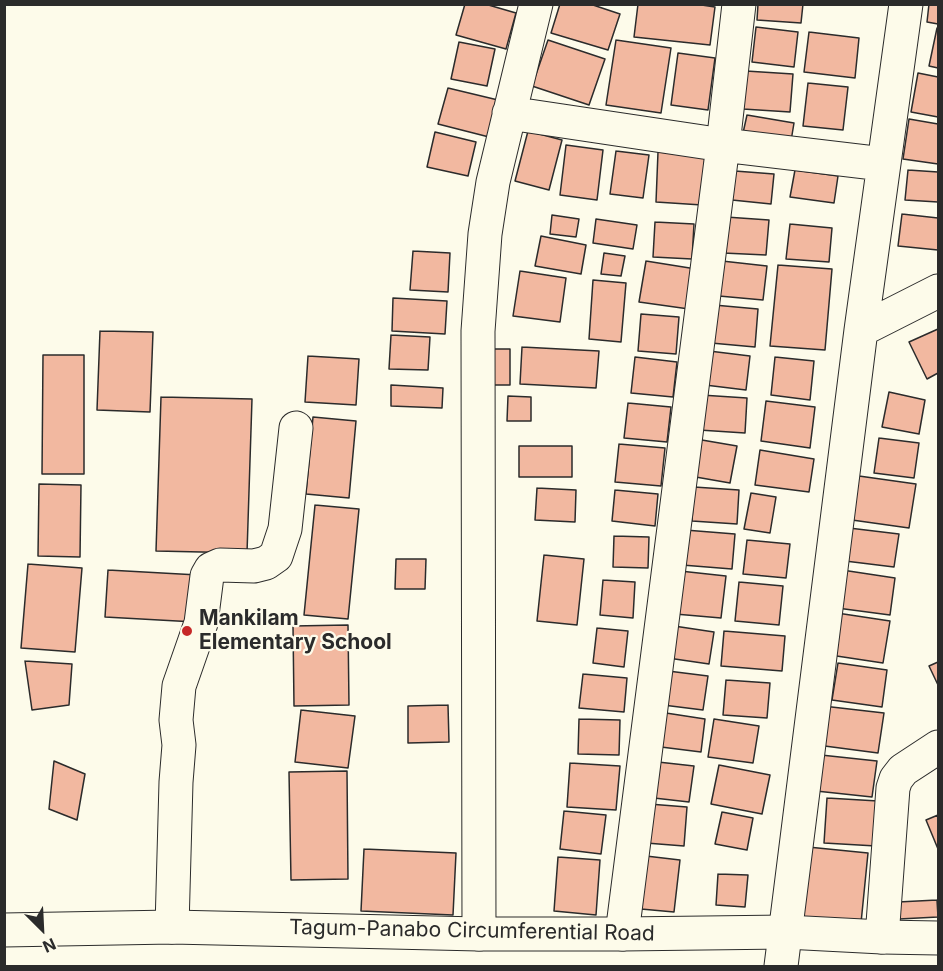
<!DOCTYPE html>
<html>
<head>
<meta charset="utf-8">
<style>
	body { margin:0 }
	#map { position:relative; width:943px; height:971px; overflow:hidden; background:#fdfbea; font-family:Inter,sans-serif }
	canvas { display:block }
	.frame { position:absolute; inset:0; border:6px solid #2b2b2b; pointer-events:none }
	.north { position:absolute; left:12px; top:899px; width:60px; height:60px; -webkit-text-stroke:4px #fdfbea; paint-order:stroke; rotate:156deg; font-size:16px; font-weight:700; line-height:24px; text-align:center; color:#2b2b2b }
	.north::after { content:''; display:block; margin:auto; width:21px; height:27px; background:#2b2b2b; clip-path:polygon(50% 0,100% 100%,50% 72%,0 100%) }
</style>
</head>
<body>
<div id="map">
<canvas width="943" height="971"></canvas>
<div class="frame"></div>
<div class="north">N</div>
</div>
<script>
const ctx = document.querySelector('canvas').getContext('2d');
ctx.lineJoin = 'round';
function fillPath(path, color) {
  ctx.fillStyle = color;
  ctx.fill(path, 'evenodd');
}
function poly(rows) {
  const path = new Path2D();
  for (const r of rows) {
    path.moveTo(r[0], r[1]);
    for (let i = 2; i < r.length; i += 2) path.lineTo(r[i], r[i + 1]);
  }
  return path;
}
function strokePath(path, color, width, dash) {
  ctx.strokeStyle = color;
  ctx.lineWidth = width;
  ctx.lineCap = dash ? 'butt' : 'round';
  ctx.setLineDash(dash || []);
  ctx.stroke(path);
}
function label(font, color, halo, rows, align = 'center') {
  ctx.font = font + ' Inter,sans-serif';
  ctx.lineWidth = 4.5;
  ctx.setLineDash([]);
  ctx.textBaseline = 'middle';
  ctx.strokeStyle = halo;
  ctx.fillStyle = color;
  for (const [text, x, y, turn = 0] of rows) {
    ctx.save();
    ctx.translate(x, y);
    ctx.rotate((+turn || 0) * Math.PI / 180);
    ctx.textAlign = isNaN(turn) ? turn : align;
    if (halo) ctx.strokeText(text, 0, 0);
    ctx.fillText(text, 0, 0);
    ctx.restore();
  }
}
const building = poly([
	[465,4,485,4,516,13,506,49,456,35,465,4],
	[560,4,590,4,620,14,608,50,551,33,560,4],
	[638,4,695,4,715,7,710,45,634,37,638,4],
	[758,4,803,4,801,23,757,20,758,4],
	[929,4,938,4,938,24,927,22,929,4],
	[756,27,798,32,794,67,752,62,756,27],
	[937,28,938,29,938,68,929,66,937,28],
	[809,32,859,38,855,78,804,72,809,32],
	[548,40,605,59,589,105,532,86,548,40],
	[616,40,671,48,661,113,606,105,616,40],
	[459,42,495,49,487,86,451,79,459,42],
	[678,53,715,58,708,110,671,105,678,53],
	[746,71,793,74,790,112,743,109,746,71],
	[918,73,938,77,938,117,911,112,918,73],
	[808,83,848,87,843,130,803,126,808,83],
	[448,88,498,100,489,137,438,124,448,88],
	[747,115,794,123,791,141,743,133,747,115],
	[909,119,938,124,938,164,903,159,909,119],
	[528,131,562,140,549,190,515,181,528,131],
	[435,132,476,142,468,176,427,167,435,132],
	[566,145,603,150,597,200,560,195,566,145],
	[616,151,649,155,643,198,610,194,616,151],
	[658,152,705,155,702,205,656,202,658,152],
	[795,170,838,176,834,203,790,197,795,170],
	[908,170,938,172,938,202,905,200,908,170],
	[735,171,774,174,771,204,732,200,735,171],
	[902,214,938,218,938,250,898,246,902,214],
	[552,215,579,219,576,237,550,234,552,215],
	[726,217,769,220,766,255,723,253,726,217],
	[596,219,637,225,633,249,593,243,596,219],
	[655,222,694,224,692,259,653,257,655,222],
	[790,224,832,228,829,262,786,259,790,224],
	[541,236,586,245,581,274,535,266,541,236],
	[413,251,450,253,448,292,410,290,413,251],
	[604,253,625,256,621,276,601,274,604,253],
	[646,261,696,269,689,309,639,302,646,261],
	[722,261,767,266,763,300,719,296,722,261],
	[778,265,832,269,825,350,770,346,778,265],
	[520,271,566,278,560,322,513,316,520,271],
	[593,280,626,283,621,342,589,339,593,280],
	[393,298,447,301,445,334,392,331,393,298],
	[714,305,758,309,755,347,711,343,714,305],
	[641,314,679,317,676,354,638,351,641,314],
	[938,329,938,373,927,379,909,342,938,329],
	[100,331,153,332,150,412,97,410,100,331],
	[391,335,430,337,428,370,389,369,391,335],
	[522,347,599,351,596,388,520,384,522,347],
	[493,349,510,349,510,385,492,385,493,349],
	[709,351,750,356,746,390,705,385,709,351],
	[43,355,84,355,84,474,42,474,43,355],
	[308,356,359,359,356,405,305,402,308,356],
	[635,357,677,362,673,397,631,393,635,357],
	[775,357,814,361,810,400,771,395,775,357],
	[391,385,443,388,442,408,391,406,391,385],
	[889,392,925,400,919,434,882,427,889,392],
	[701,395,747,398,745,433,699,430,701,395],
	[508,396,531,397,531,421,507,421,508,396],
	[161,397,252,399,247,553,156,551,161,397],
	[766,401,815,407,810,448,761,441,766,401],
	[628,403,671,407,667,442,624,438,628,403],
	[313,417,356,421,349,498,306,494,313,417],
	[879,438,919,443,914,478,874,473,879,438],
	[696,439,737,446,730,483,690,476,696,439],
	[619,444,665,448,661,486,615,482,619,444],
	[519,446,572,446,572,477,519,477,519,446],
	[760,450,814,459,809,492,755,485,760,450],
	[859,476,916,484,909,528,852,520,859,476],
	[39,484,81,485,80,557,38,556,39,484],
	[694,487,739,490,737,524,692,521,694,487],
	[537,488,576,490,575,522,535,520,537,488],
	[615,490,658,494,655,526,612,521,615,490],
	[751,493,776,497,770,533,744,529,751,493],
	[315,505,359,509,348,619,304,615,315,505],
	[849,528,899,534,894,567,845,561,849,528],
	[685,530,735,534,732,569,682,565,685,530],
	[614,536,649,537,648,568,613,567,614,536],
	[747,540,790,544,786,578,743,574,747,540],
	[544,555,584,559,577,625,537,621,544,555],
	[396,559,426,559,425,589,395,589,396,559],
	[28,564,82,568,75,652,21,648,28,564],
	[108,570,198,575,195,622,105,617,108,570],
	[842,570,895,578,890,615,837,608,842,570],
	[680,571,726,576,721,618,675,614,680,571],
	[603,580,635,582,633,618,600,615,603,580],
	[739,582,783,586,779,625,735,621,739,582],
	[837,613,890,621,883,663,830,655,837,613],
	[348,625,349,705,294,706,293,626,348,625],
	[674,626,714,632,709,664,668,658,674,626],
	[597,628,628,631,624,667,593,663,597,628],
	[724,631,785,636,782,671,721,666,724,631],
	[25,661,72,664,69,705,32,710,25,661],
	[938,662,938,685,929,666,938,662],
	[838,663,887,670,882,707,832,700,838,663],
	[668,671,708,676,703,710,663,705,668,671],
	[583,674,627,678,624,712,579,708,583,674],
	[726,680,770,683,767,718,723,715,726,680],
	[448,705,449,742,408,743,408,706,448,705],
	[823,706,884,713,878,753,817,745,823,706],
	[301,710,355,716,348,768,295,762,301,710],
	[666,713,705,719,701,752,661,747,666,713],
	[579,719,620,720,619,755,578,754,579,719],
	[714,719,759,726,753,763,708,757,714,719],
	[821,755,877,761,872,797,816,791,821,755],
	[54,761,85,774,77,820,49,809,54,761],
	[658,762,694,766,689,802,654,798,658,762],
	[570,763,620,766,616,810,567,807,570,763],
	[719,765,770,775,762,814,711,804,719,765],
	[347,771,348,879,291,880,289,772,347,771],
	[827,798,878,801,876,846,824,843,827,798],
	[649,804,687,807,684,846,646,843,649,804],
	[564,811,606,815,601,854,560,849,564,811],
	[722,812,753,818,747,850,715,844,722,812],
	[938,815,938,849,926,820,938,815],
	[808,847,868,853,861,923,801,917,808,847],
	[364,849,456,853,453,915,361,911,364,849],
	[646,856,680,860,674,912,641,909,646,856],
	[558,857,600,860,596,915,554,911,558,857],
	[718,874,748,875,745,907,716,905,718,874],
	[937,900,938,917,899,919,898,902,937,900]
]);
fillPath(building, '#f2b8a0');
strokePath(building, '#2b2b2b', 1.5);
const minor = poly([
	[509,113,723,145,883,164],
	[861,330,938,291],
	[172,927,176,782,179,745,176,720,179,686,201,623,207,576,211,569,220,565,254,566,266,563,276,556,285,529,296,428],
	[479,934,478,331,485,234,493,182,536,4],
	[622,934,723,145,739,4],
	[882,937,893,788,896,779,903,770,938,747],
	[781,966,861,330,906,4]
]);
const highway = poly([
	[4,930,172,927,479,934,622,934,786,932,882,937,938,938]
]);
strokePath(minor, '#2b2b2b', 35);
strokePath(highway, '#2b2b2b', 35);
strokePath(minor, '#fdfbea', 33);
strokePath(highway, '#fdfbea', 33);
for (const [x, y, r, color] of [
	[187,631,6,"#c62828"]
]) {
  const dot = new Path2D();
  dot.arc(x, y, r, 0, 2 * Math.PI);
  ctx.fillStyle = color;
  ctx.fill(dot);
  strokePath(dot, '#fdfbea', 2);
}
label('bold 21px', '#2b2b2b', '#fdfbea', [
	["Mankilam",199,619],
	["Elementary School",199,643]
], 'left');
label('21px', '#2b2b2b', '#fdfbea', [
	["Tagum-Panabo Circumferential Road",472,931,1]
]);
</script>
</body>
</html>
